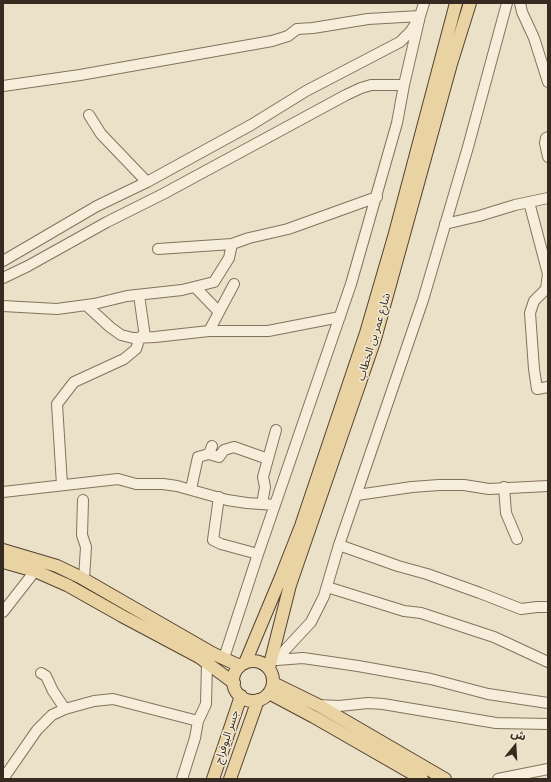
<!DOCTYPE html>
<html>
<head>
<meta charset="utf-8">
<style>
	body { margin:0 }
	#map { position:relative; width:551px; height:782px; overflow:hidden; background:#ebe0c8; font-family:"PT Serif","Noto Sans Arabic",serif }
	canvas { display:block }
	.frame { position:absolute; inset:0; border:4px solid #372b21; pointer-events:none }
	.north { position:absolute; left:495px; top:726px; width:40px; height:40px; -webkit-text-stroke:3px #f3ead7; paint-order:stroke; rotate:18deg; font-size:11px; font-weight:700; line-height:16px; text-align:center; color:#372b21 }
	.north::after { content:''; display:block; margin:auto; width:14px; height:18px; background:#372b21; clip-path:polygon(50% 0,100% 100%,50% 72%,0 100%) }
</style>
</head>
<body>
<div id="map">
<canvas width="551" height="782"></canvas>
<div class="frame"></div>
<div class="north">ش</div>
</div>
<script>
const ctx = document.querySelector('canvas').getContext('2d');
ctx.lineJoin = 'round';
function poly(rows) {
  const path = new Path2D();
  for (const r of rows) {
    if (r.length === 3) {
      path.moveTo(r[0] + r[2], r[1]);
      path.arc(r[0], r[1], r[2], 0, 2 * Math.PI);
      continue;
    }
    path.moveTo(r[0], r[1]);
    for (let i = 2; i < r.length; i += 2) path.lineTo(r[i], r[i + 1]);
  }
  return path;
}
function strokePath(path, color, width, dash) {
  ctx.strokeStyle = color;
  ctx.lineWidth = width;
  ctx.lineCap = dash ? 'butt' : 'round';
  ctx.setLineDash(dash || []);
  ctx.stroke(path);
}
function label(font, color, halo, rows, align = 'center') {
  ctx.font = font + ' "PT Serif","Noto Sans Arabic",serif';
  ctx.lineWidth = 3;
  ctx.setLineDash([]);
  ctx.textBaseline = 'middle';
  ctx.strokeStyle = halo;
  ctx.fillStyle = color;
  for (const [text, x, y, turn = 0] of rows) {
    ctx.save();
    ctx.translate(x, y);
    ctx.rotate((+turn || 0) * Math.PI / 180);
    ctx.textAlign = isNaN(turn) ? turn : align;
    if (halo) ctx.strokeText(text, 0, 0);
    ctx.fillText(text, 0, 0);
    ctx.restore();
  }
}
const minor = poly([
	[520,3,522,12,534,38,548,82],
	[3,86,80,75,272,41,288,36,297,29,313,28,368,19,420,16,404,85,397,123,351,284,258,554,224,658],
	[89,115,101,134,147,182],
	[548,137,546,138,545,143,548,157],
	[529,202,548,274,546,289,534,301,530,313,534,369,537,389,548,387],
	[445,224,479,216,515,205,548,198],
	[158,249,232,244,249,238,288,229,377,197],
	[3,261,97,206,147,182,251,125,306,91,400,42,411,31,420,16,424,3],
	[3,278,28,266,107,222,163,194,346,95,361,88,371,85,404,85],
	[195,287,219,312],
	[139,295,145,337],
	[86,305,110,327,121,335,133,338,155,337,209,331,268,331,340,317],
	[3,306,57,309,94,304,127,296,182,290,214,282,229,258,232,244],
	[209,331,234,284],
	[209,454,219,457,224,450,234,447,268,459],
	[62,485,57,404,74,382,124,359,136,349,140,337],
	[504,487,506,513,517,539],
	[191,489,198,457,209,454,212,446],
	[3,492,118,479,136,484,163,484,177,486,227,500,247,503,275,505],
	[357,495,412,487,439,485,464,485,489,489,548,486],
	[219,497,213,540,221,544,258,554],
	[83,500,82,535,86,547,84,579],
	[262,504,265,487,263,477,276,430],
	[339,545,398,566,427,574,480,593,521,609,537,607,548,607],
	[327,587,404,611,421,613,494,637,548,662],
	[3,612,35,571],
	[281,659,285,650,311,622,324,596,339,545,423,300,468,147,507,3],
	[277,660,303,658,358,666,431,679,488,694,548,703],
	[41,673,46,676,53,691,65,709],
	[318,705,339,706,368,703,383,704,496,723,548,724],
	[3,779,37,730,52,715,65,709,94,701,113,699,198,721],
	[182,779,195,738,198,721,206,704,207,663],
	[498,779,548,769]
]);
const major = poly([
	[3,550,57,566,80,577,212,653,240,666],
	[3,562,35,571,67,585,122,616,199,657,234,683],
	[253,681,20],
	[245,663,281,577,301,526,366,333,394,237,456,3],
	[269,668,290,585,375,339,451,64,470,3],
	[273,683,318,705,445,779],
	[269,693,314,717,422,779],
	[213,779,241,696],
	[230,779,258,700]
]);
strokePath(minor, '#85725e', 12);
strokePath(major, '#544132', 14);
strokePath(minor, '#f6eeda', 10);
strokePath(major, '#ead3a3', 12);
label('11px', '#372b21', '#f3ead7', [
	["شارع عمر بن الخطاب",374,337,-73],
	["جسر البوفراج",227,737,-72]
]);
</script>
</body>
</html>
